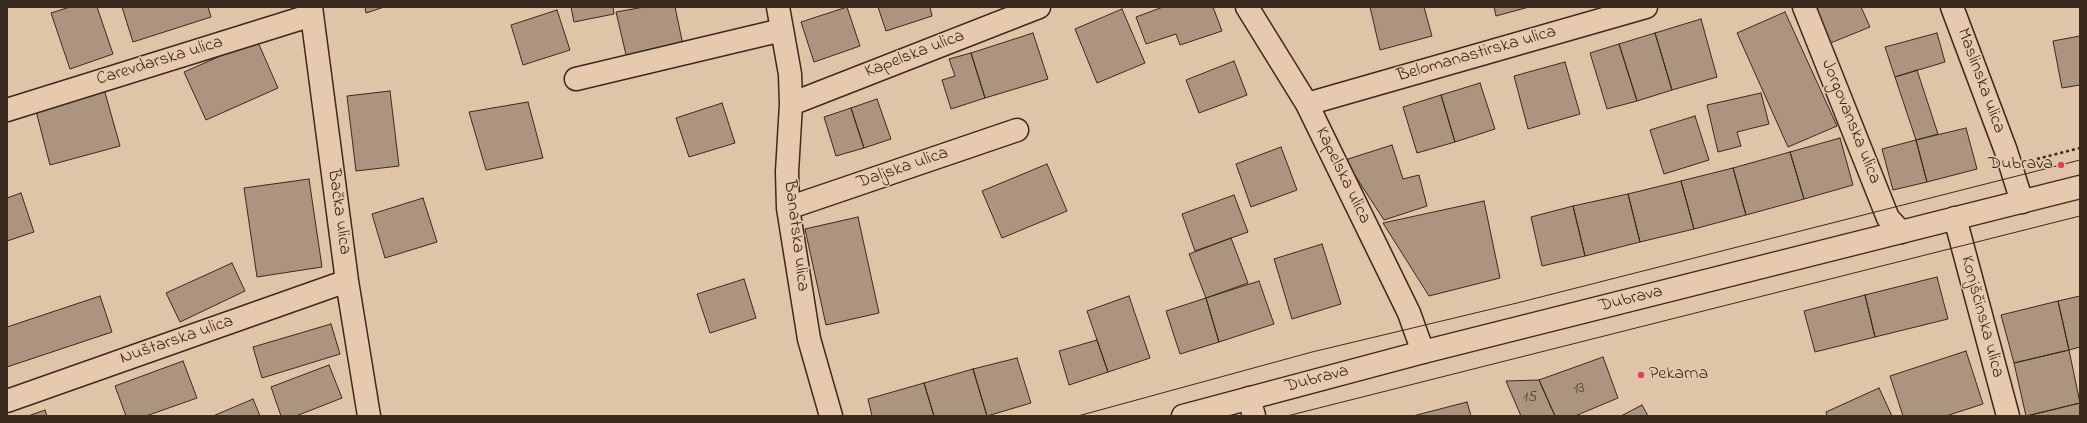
<!DOCTYPE html>
<html>
<head>
<meta charset="utf-8">
<style>
	body { margin:0 }
	#map { position:relative; width:2087px; height:423px; overflow:hidden; background:#e0c4a8; font-family:"Indie Flower",sans-serif }
	canvas { display:block }
	.frame { position:absolute; inset:0; border:8px solid #3b2a1e; pointer-events:none }
</style>
</head>
<body>
<div id="map">
<canvas width="2087" height="423"></canvas>
<div class="frame"></div>
</div>
<script>
const ctx = document.querySelector('canvas').getContext('2d');
ctx.lineJoin = 'round';
function fillPath(path, color) {
  ctx.fillStyle = color;
  ctx.fill(path, 'evenodd');
}
function poly(rows) {
  const path = new Path2D();
  for (const r of rows) {
    path.moveTo(r[0], r[1]);
    for (let i = 2; i < r.length; i += 2) path.lineTo(r[i], r[i + 1]);
  }
  return path;
}
function strokePath(path, color, width, dash) {
  ctx.strokeStyle = color;
  ctx.lineWidth = width;
  ctx.lineCap = dash ? 'butt' : 'round';
  ctx.setLineDash(dash || []);
  ctx.stroke(path);
}
function label(font, color, halo, rows, align = 'center') {
  ctx.font = font + ' "Indie Flower",sans-serif';
  ctx.lineWidth = 3;
  ctx.setLineDash([]);
  ctx.textBaseline = 'middle';
  ctx.strokeStyle = halo;
  ctx.fillStyle = color;
  for (const [text, x, y, turn = 0] of rows) {
    ctx.save();
    ctx.translate(x, y);
    ctx.rotate((+turn || 0) * Math.PI / 180);
    ctx.textAlign = isNaN(turn) ? turn : align;
    if (halo) ctx.strokeText(text, 0, 0);
    ctx.fillText(text, 0, 0);
    ctx.restore();
  }
}
const building = poly([
	[70,7,97,7,113,54,70,69,51,13,70,7],
	[122,7,208,7,211,17,133,42,122,7],
	[365,7,384,7,366,13,365,7],
	[571,7,613,7,614,14,574,22,571,7],
	[644,7,675,7,683,45,627,59,616,12,644,7],
	[847,7,860,46,814,62,801,22,847,7],
	[878,7,930,7,932,16,886,31,878,7],
	[1163,7,1213,7,1222,31,1180,45,1176,34,1146,44,1136,17,1163,7],
	[1370,7,1424,7,1432,36,1380,50,1370,7],
	[1494,7,1529,7,1496,16,1494,7],
	[1812,7,1861,7,1870,27,1828,44,1812,7],
	[1122,9,1145,63,1097,83,1075,29,1122,9],
	[557,10,570,50,523,65,511,25,557,10],
	[1785,12,1837,126,1788,147,1737,33,1785,12],
	[1701,19,1717,77,1672,90,1655,33,1701,19],
	[1033,33,1048,79,985,98,971,53,1033,33],
	[1655,33,1672,90,1637,101,1619,44,1655,33],
	[1937,33,1945,62,1895,77,1885,47,1937,33],
	[2080,36,2080,85,2062,88,2053,41,2080,36],
	[257,40,278,88,206,120,184,72,257,40],
	[1619,44,1637,101,1607,109,1590,53,1619,44],
	[971,53,985,98,951,109,942,80,955,76,949,59,971,53],
	[1234,61,1247,95,1199,113,1186,80,1234,61],
	[1565,62,1580,114,1528,129,1514,76,1565,62],
	[1917,70,1938,134,1916,140,1895,77,1917,70],
	[1480,83,1495,129,1455,142,1441,95,1480,83],
	[104,89,120,146,50,165,35,107,104,89],
	[390,91,399,166,356,171,347,96,390,91],
	[1761,93,1769,124,1737,132,1741,146,1718,152,1707,105,1761,93],
	[1441,95,1455,142,1417,153,1403,107,1441,95],
	[877,99,891,139,864,148,851,108,877,99],
	[528,102,543,158,486,170,469,112,528,102],
	[722,103,735,143,689,157,676,118,722,103],
	[851,108,864,148,836,156,824,117,851,108],
	[1695,116,1709,160,1664,174,1650,130,1695,116],
	[1966,128,1977,169,1927,182,1916,140,1966,128],
	[1840,138,1853,185,1804,199,1790,152,1840,138],
	[1916,140,1927,182,1893,190,1882,149,1916,140],
	[1392,145,1403,179,1419,175,1427,206,1384,220,1345,160,1392,145],
	[1281,147,1297,190,1251,207,1236,164,1281,147],
	[1790,152,1804,199,1746,215,1733,168,1790,152],
	[1047,164,1067,211,1002,238,982,191,1047,164],
	[1733,168,1746,215,1694,229,1681,181,1733,168],
	[309,179,322,267,257,277,244,188,309,179],
	[1681,181,1694,229,1640,242,1628,194,1681,181],
	[21,193,34,232,7,241,7,198,21,193],
	[1628,194,1640,242,1585,256,1573,206,1628,194],
	[1234,195,1248,232,1195,251,1182,214,1234,195],
	[423,198,437,242,385,258,372,214,423,198],
	[1484,201,1500,278,1429,296,1383,223,1484,201],
	[1573,206,1585,256,1542,266,1531,217,1573,206],
	[858,217,879,313,826,325,805,229,858,217],
	[1231,238,1248,283,1206,298,1189,254,1231,238],
	[1322,244,1341,304,1292,319,1274,259,1322,244],
	[232,263,245,291,180,322,166,293,232,263],
	[1937,277,1948,319,1875,337,1865,295,1937,277],
	[744,279,756,318,710,333,697,294,744,279],
	[1259,281,1274,324,1219,342,1206,298,1259,281],
	[1865,295,1875,337,1815,352,1804,311,1865,295],
	[100,296,112,332,7,367,7,327,100,296],
	[1129,296,1150,358,1108,372,1087,311,1129,296],
	[2080,296,2080,347,2069,350,2058,301,2080,296],
	[1206,298,1219,342,1180,354,1166,311,1206,298],
	[2058,301,2069,350,2014,363,2001,315,2058,301],
	[331,324,340,354,262,378,253,347,331,324],
	[1097,340,1108,372,1069,385,1059,351,1097,340],
	[2069,350,2080,403,2026,416,2014,363,2069,350],
	[1966,351,1983,404,1946,416,1903,416,1890,376,1966,351],
	[1603,357,1618,398,1575,416,1555,416,1539,380,1603,357],
	[1017,358,1031,403,987,416,973,369,1017,358],
	[183,361,197,398,146,416,126,416,115,386,183,361],
	[329,365,342,398,296,416,281,416,271,387,329,365],
	[973,369,987,416,934,416,924,383,973,369],
	[1539,380,1555,416,1521,416,1506,381,1539,380],
	[924,383,934,416,872,416,868,399,924,383],
	[1879,388,1892,416,1827,416,1826,412,1879,388],
	[253,399,260,416,213,416,253,399],
	[1467,402,1471,416,1413,416,1467,402],
	[2080,403,2080,416,2027,416,2080,403],
	[1642,405,1648,416,1621,416,1642,405],
	[45,410,47,416,28,416,45,410]
]);
fillPath(building, '#ad947e');
strokePath(building, '#3b2a1e', 1);
const street = poly([
	[311,7,347,281,369,416],
	[778,7,790,74,791,104,787,172,788,208,809,339,831,416],
	[1247,7,1307,104,1409,313,1423,352],
	[1804,7,1888,218,1901,232],
	[1952,7,2006,151,2022,202],
	[576,79,782,30],
	[791,104,1039,7],
	[1307,104,1646,7],
	[7,110,312,15],
	[788,208,1017,130],
	[1955,218,2008,416],
	[1249,398,1254,416],
	[7,401,347,281]
]);
const secondary = poly([
	[1183,416,1423,352,2080,187]
]);
strokePath(street, '#3b2a1e', 25);
strokePath(secondary, '#3b2a1e', 25);
strokePath(poly([
	[2037,159,2080,148]
]), '#3b2a1e', 2.5, [3, 3]);
strokePath(street, '#e7caae', 22);
strokePath(secondary, '#e7caae', 22);
strokePath(poly([
	[1078,416,1312,352,1517,303,2080,160],
	[1287,416,2080,216]
]), '#3b2a1e', 1);
for (const [x, y, r, color] of [
	[2061,165,4,"#d1495b"],
	[1641,375,4,"#d1495b"]
]) {
  const dot = new Path2D();
  dot.arc(x, y, r, 0, 2 * Math.PI);
  ctx.fillStyle = color;
  ctx.fill(dot);
  strokePath(dot, '#e7caae', 1.5);
}
label('16px', '#584436', null, [
	["13",1579,389],
	["15",1530,398]
]);
label('18px', '#3b2a1e', '#e7caae', [
	["Kapelska ulica",915,55,-21],
	["Belomanastirska ulica",1477,55,-16],
	["Carevdarska ulica",160,62,-17],
	["Maslinska ulica",1980,81,70],
	["Jorgovanska ulica",1850,122,68],
	["Daljska ulica",903,169,-19],
	["Kapelska ulica",1342,176,64],
	["Bačka ulica",338,212,82],
	["Banatska ulica",795,236,83],
	["Dubrava",1631,300,-14],
	["Konjščinska ulica",1981,317,75],
	["Nuštarska ulica",177,341,-19],
	["Dubrava",1317,380,-15]
]);
label('18px', '#3b2a1e', '#e7caae', [
	["Dubrava",2053,165],
	["Pekarna",1649,375,"left"]
], 'right');
</script>
</body>
</html>
